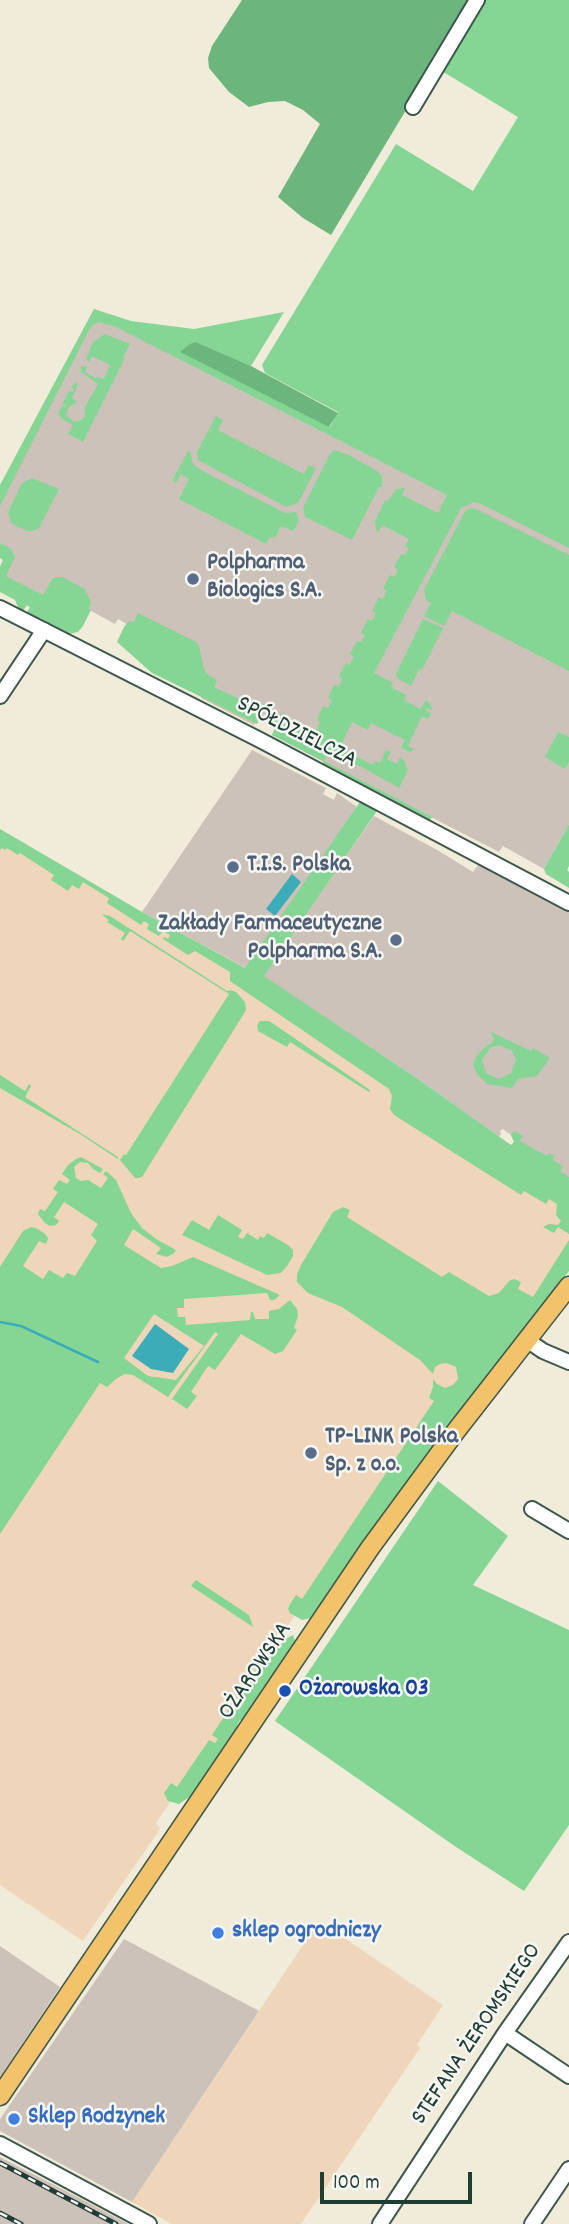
<!DOCTYPE html>
<html>
<head>
<meta charset="utf-8">
<style>
	body { margin:0 }
	#map { position:relative; width:569px; height:2224px; overflow:hidden; background:#f0ecd9; font-family:Dekko,sans-serif }
	canvas { display:block }
	.scale { position:absolute; left:320px; top:2172px; width:152px; height:32px; box-sizing:border-box; border:4px solid #1f3d34; border-top:0; padding-left:9px; font-size:21px; line-height:24px; white-space:nowrap; color:#1f3d34; -webkit-text-stroke:5px #f6f6f2; paint-order:stroke }
</style>
</head>
<body>
<div id="map">
<canvas width="569" height="2224"></canvas>
<div class="scale">100 m</div>
</div>
<script>
const ctx = document.querySelector('canvas').getContext('2d');
ctx.lineJoin = 'round';
function fillPath(path, color) {
  ctx.fillStyle = color;
  ctx.fill(path, 'evenodd');
}
function poly(rows) {
  const path = new Path2D();
  for (const r of rows) {
    path.moveTo(r[0], r[1]);
    for (let i = 2; i < r.length; i += 2) path.lineTo(r[i], r[i + 1]);
  }
  return path;
}
function strokePath(path, color, width, dash) {
  ctx.strokeStyle = color;
  ctx.lineWidth = width;
  ctx.lineCap = dash ? 'butt' : 'round';
  ctx.setLineDash(dash || []);
  ctx.stroke(path);
}
function label(font, color, halo, rows, align = 'center') {
  ctx.font = font + ' Dekko,sans-serif';
  ctx.lineWidth = 5;
  ctx.setLineDash([]);
  ctx.textBaseline = 'middle';
  ctx.strokeStyle = halo;
  ctx.fillStyle = color;
  for (const [text, x, y, turn = 0] of rows) {
    ctx.save();
    ctx.translate(x, y);
    ctx.rotate((+turn || 0) * Math.PI / 180);
    ctx.textAlign = isNaN(turn) ? turn : align;
    if (halo) ctx.strokeText(text, 0, 0);
    ctx.fillText(text, 0, 0);
    ctx.restore();
  }
}
fillPath(poly([
	[0,829,142,912,246,968,569,1200,569,1257,297,1612,283,1633,289,1640,182,1798,173,1798,156,1823,160,1829,83,1941,0,1885],
	[319,1921,443,2005,417,2045,420,2048,301,2224,172,2224,132,2202]
]), '#efd6bb');
fillPath(poly([
	[94,309,463,494,465,490,569,542,569,824,544,869,503,846,499,852,324,762,272,735,275,728,259,720,254,725,201,698,203,695,129,622,127,624,118,619,115,624,84,607,31,608,25,604,0,567,3,560,0,558,0,486],
	[252,750,326,788,323,794,334,800,337,793,357,807,246,968,142,912],
	[374,816,439,851,473,872,479,864,495,871,538,897,569,911,569,1184,512,1145,514,1142,511,1135,503,1129,500,1131,501,1135,498,1136,418,1079,263,976],
	[124,1939,259,2011,132,2202,0,2131,0,2119],
	[0,1946,60,1987,0,2077],
	[0,2157,91,2204,128,2224,0,2224]
]), '#cdc2b9');
fillPath(poly([
	[482,0,569,0,569,548,481,504,474,502,461,508,374,673,393,683,391,687,406,695,404,700,420,709,426,700,431,705,432,710,426,708,425,710,431,713,428,719,422,716,408,746,414,749,411,752,407,751,401,747,405,740,371,723,368,730,352,722,342,743,346,745,344,750,373,765,375,761,380,763,386,750,391,752,387,759,397,764,400,757,403,759,408,770,399,788,360,766,340,760,341,756,330,751,324,761,432,817,430,820,404,807,402,809,268,737,323,764,323,761,272,735,275,728,271,726,276,716,282,713,285,714,282,721,308,735,312,728,317,730,320,722,317,720,323,706,328,708,332,701,328,698,334,685,339,686,342,679,339,676,346,663,349,665,354,657,350,654,357,641,361,642,365,635,361,633,368,619,372,621,376,613,372,611,379,597,383,599,387,591,383,589,390,575,394,577,398,570,394,567,401,554,405,555,409,548,405,546,409,539,382,525,378,532,376,530,375,521,385,500,388,501,396,489,405,488,402,495,438,513,447,495,114,326,98,322,92,326,88,332,0,506,0,485,94,309,131,321,194,329,284,312,251,366,196,342,330,427,338,412,265,373,262,365,396,144,473,191,518,117,440,70],
	[105,334,130,344,123,357,125,358,83,442,68,434,73,425,62,419,58,413,62,406,65,407,66,405,62,404,69,391,73,392,74,389,71,387,75,383,78,384,72,398,77,402,69,407,66,415,74,422,82,420,85,416,85,407,98,384,81,372,81,366,87,367,85,372,95,378,97,377,104,379,110,365,92,356,89,362,86,359,93,342],
	[216,416,223,420,218,430,304,474,309,465,316,468,298,503,286,507,198,460,197,452],
	[334,450,347,454,377,471,382,476,382,487,379,487,352,540,305,517,303,508,330,454],
	[188,451,191,453,192,462,195,466,210,475,281,511,286,513,296,512,299,521,293,531,281,526,275,538,270,537,266,544,179,499,189,479,181,474,176,483,172,481],
	[32,478,59,489,39,528,33,531,27,531,11,523,8,512,22,483],
	[474,508,569,555,569,671,452,611,444,626,424,616,431,603,426,600,424,590,464,513,468,509],
	[0,543,10,548,15,557,6,576,43,595,53,578,57,577,63,577,86,590,85,592,89,597,91,603,89,609,91,610,83,626,78,632,65,635,25,616,30,607,27,605,21,614,15,600,0,592,0,567,3,560,0,558],
	[138,613,196,642,199,646,204,669,208,675,217,680,214,687,256,707,259,702,266,705,257,724,152,673,117,642,124,627,129,621,134,622],
	[423,619,443,628,422,670,419,669,411,686,397,678,396,674],
	[558,732,569,737,569,762,565,769,545,757],
	[362,799,379,808,264,976,418,1079,511,1145,514,1142,511,1135,514,1131,523,1136,520,1141,547,1156,549,1153,554,1156,553,1160,563,1166,560,1171,569,1177,569,1234,558,1227,554,1233,543,1227,549,1224,558,1225,561,1221,556,1215,557,1204,549,1199,546,1204,524,1191,521,1195,394,1115,390,1109,392,1096,389,1089,230,981,230,972,195,951,188,955,163,939,164,937,168,939,170,935,163,931,159,936,147,929,149,924,144,921,141,925,107,903,109,898,83,882,79,889,72,885,68,891,51,880,54,875,20,853,18,855,7,848,5,850,2,848,0,850,0,829,142,912,245,968],
	[569,824,569,866,567,870,569,872,569,888,546,874,544,869],
	[101,914,110,916,227,991,230,990,236,992,245,1002,246,1010,243,1015,142,1177,138,1178,135,1178,120,1160,124,1154,126,1155,229,994,130,931,123,941,121,939,125,933,107,922,109,920],
	[260,1021,269,1021,278,1027,370,1090,369,1092,290,1042,287,1047,258,1031,257,1025],
	[491,1032,531,1051,533,1048,550,1058,537,1076,518,1079,512,1088,487,1084,478,1075,473,1065,477,1055,486,1046,492,1043,494,1039],
	[499,1045,512,1051,516,1060,511,1073,499,1079,486,1073,482,1060,490,1048],
	[0,1075,25,1091,29,1084,31,1086,25,1097,118,1157,118,1159,80,1134,0,1088],
	[81,1157,103,1169,100,1173,93,1169,88,1163,80,1162,74,1167,76,1178,81,1181,88,1180,101,1188,108,1178,103,1174,106,1171,116,1180,131,1213,142,1228,156,1239,176,1250,174,1253,167,1257,156,1254,161,1248,133,1229,124,1245,161,1268,172,1266,193,1257,280,1295,274,1300,270,1300,267,1293,184,1299,184,1308,177,1308,178,1317,185,1317,186,1325,250,1320,251,1312,253,1312,255,1319,269,1319,269,1311,279,1309,290,1300,297,1309,298,1316,294,1328,297,1330,283,1351,275,1354,241,1334,215,1370,208,1366,191,1392,197,1396,187,1409,172,1399,218,1334,215,1332,168,1397,133,1375,125,1374,117,1378,107,1387,100,1383,0,1534,0,1267,23,1231,31,1227,36,1228,44,1233,48,1238,47,1242,46,1244,39,1241,23,1266,43,1279,49,1270,63,1278,67,1273,75,1276,97,1241,91,1235,98,1224,64,1202,54,1217,59,1221,56,1225,50,1226,45,1223,38,1214,40,1209,45,1211,58,1192,53,1189,59,1180,67,1184,70,1180,62,1174,68,1165,76,1159],
	[154,1314,204,1346,176,1380,148,1376,124,1358],
	[343,1207,350,1210,347,1217,442,1277,449,1272,489,1296,499,1293,509,1281,514,1279,521,1282,518,1289,533,1297,569,1240,569,1271,315,1617,302,1620,290,1613,288,1609,290,1604,296,1595,302,1599,434,1401,429,1398,433,1387,433,1379,437,1384,445,1388,453,1385,458,1379,456,1367,446,1363,440,1364,435,1367,433,1374,420,1360,342,1307,308,1293,297,1282,297,1274,301,1265,333,1212],
	[218,1215,242,1230,238,1237,243,1239,247,1233,258,1240,260,1236,264,1238,267,1233,288,1245,293,1250,293,1256,287,1266,281,1273,267,1275,182,1235,192,1220,209,1230],
	[438,1481,508,1536,473,1585,569,1630,569,1825,524,1891,456,1847,275,1721],
	[196,1580,249,1615,253,1627,191,1586],
	[293,1635,296,1644,243,1721,240,1720,237,1725,240,1726,192,1795,179,1804,168,1801,164,1793,171,1783,177,1787,209,1740,215,1743,218,1739,212,1735,249,1679,256,1683,259,1678,253,1674,274,1642,277,1643]
]), '#85d595');
fillPath(poly([
	[242,0,472,0,331,235,303,218,278,197,320,124,303,110,285,101,268,102,249,107,229,92,209,68,208,58,212,46],
	[196,342,251,366,338,413,329,427,180,352,190,344]
]), '#6cb67e');
fillPath(poly([
	[292,874,301,882,275,916,266,909],
	[155,1324,189,1349,173,1373,151,1369,132,1356]
]), '#3cacb8');
strokePath(poly([
	[0,1322,21,1326,98,1362]
]), '#3cacb8', 2.5);
const minor = poly([
	[413,107,477,0],
	[0,608,260,740,569,903],
	[0,696,44,630],
	[527,1340,543,1351,569,1362],
	[532,1509,569,1531],
	[505,2033,569,2076],
	[0,2144,149,2224],
	[380,2224,505,2033,569,1942],
	[532,2224,569,2169]
]);
const major = poly([
	[0,2096,370,1548,456,1431,569,1286]
]);
strokePath(minor, '#3e574d', 18);
strokePath(major, '#3e574d', 21);
strokePath(minor, '#fff', 14);
strokePath(major, '#f2c36a', 18);
const rail = poly([
	[0,2163,116,2224],
	[0,2213,21,2224]
]);
strokePath(rail, '#1f3d34', 5);
strokePath(rail, '#f6f6f2', 2.5, [8]);
for (const [x, y, r, color] of [
	[193,579,7,"#5c6f8a"],
	[233,867,7,"#5c6f8a"],
	[396,940,7,"#5c6f8a"],
	[311,1453,7,"#5c6f8a"],
	[285,1691,7,"#1a4fb4"],
	[218,1933,7,"#3f7fe0"],
	[14,2119,7,"#3f7fe0"]
]) {
  const dot = new Path2D();
  dot.arc(x, y, r, 0, 2 * Math.PI);
  ctx.fillStyle = color;
  ctx.fill(dot);
  strokePath(dot, '#f6f6f2', 2.5);
}
label('bold 24px', '#4e5e75', '#f6f6f2', [
	["Polpharma",207,565],
	["Biologics S.A.",207,593],
	["T.I.S. Polska",247,867],
	["Zakłady Farmaceutyczne",382,926,"right"],
	["Polpharma S.A.",382,954,"right"],
	["TP-LINK Polska",325,1439],
	["Sp. z o.o.",325,1467]
], 'left');
label('24px', '#1f3d34', '#f6f6f2', [
	["SPÓŁDZIELCZA",296,734,27],
	["OŻAROWSKA",257,1672,-56],
	["STEFANA ŻEROMSKIEGO",478,2035,-56]
]);
label('bold 24px', '#164399', '#f6f6f2', [
	["Ożarowska 03",299,1691]
], 'left');
label('bold 24px', '#366cbe', '#f6f6f2', [
	["sklep ogrodniczy",232,1933],
	["Sklep Rodzynek",28,2119]
], 'left');
</script>
</body>
</html>
